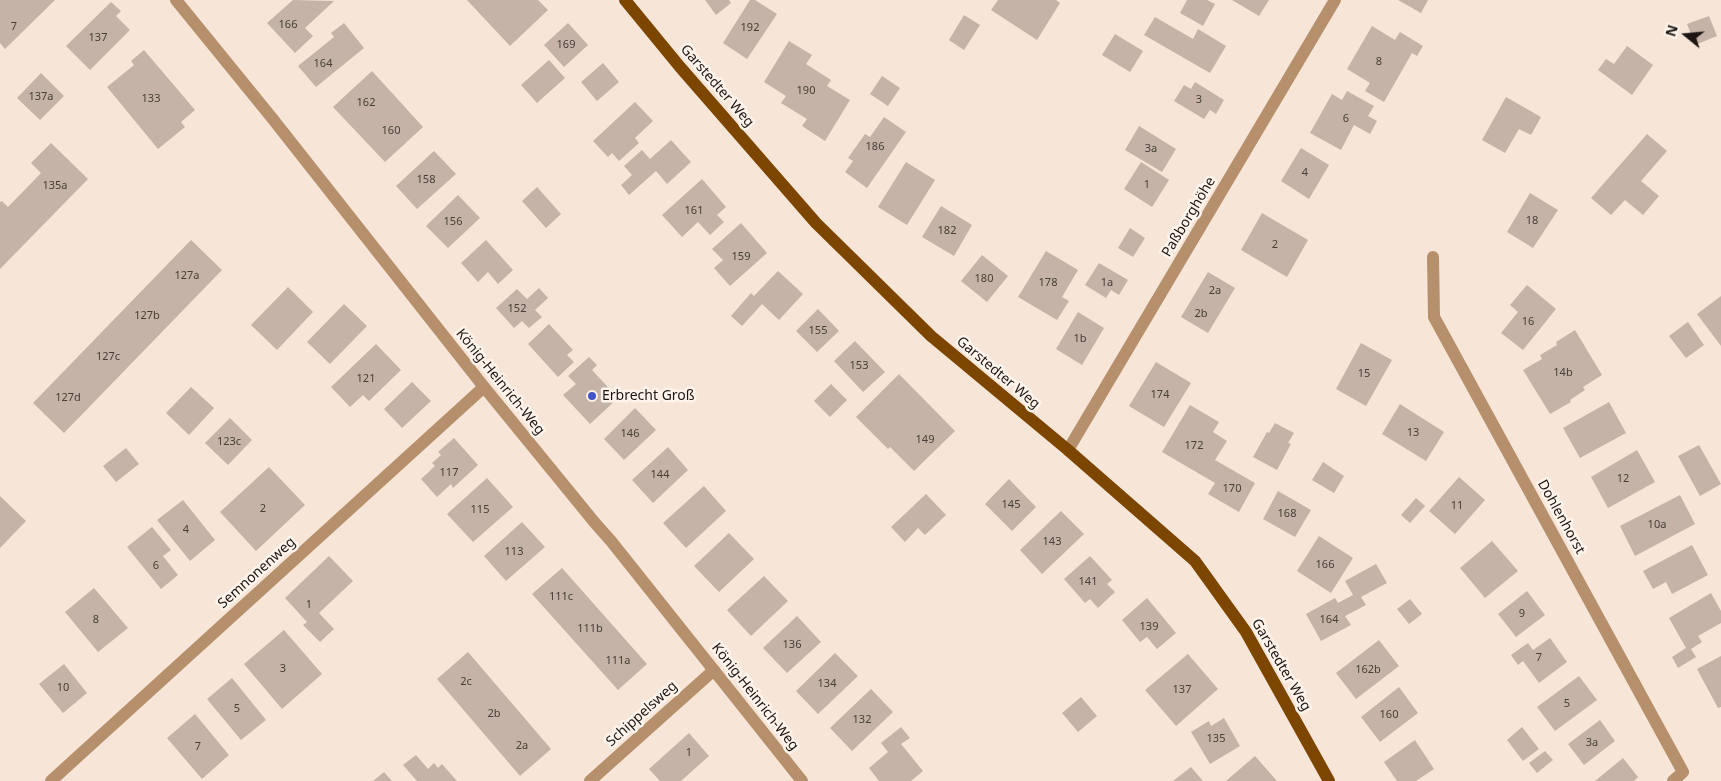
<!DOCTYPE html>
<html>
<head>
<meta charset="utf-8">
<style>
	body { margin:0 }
	#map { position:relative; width:1721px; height:781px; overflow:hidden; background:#f7e6d7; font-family:"Noto Sans",sans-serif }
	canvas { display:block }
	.north { position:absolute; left:1661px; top:10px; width:50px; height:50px; -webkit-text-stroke:4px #fff4ec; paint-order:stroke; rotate:287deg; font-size:14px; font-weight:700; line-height:20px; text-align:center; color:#1c1712 }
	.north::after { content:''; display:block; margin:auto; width:18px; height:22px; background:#1c1712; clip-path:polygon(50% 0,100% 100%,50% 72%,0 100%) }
</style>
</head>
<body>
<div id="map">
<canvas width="1721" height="781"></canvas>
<div class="north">N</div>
</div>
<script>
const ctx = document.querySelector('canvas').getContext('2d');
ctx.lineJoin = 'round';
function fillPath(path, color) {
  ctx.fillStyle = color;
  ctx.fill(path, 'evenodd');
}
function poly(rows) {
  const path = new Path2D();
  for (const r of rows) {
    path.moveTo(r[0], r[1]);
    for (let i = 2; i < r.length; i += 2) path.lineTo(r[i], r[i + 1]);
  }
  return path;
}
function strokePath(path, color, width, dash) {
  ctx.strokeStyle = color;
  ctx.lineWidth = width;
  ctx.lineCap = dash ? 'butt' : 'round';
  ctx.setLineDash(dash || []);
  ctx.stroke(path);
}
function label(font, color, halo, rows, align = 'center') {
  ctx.font = font + ' "Noto Sans",sans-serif';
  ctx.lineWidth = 5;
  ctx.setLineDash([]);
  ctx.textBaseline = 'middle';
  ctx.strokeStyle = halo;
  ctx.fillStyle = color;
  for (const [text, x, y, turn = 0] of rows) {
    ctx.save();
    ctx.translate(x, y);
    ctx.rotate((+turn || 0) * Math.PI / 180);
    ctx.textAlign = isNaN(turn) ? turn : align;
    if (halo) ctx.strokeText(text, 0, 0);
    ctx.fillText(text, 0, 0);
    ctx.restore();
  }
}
fillPath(poly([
	[0,0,55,0,5,49,0,43],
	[293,0,334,1,305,28,313,36,295,53,267,23],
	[467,0,538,0,548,10,510,46],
	[705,0,729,0,731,3,716,15],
	[750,0,755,0,777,14,747,59,723,43],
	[998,0,1056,0,1060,3,1037,40,991,10],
	[1187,0,1207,0,1215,4,1203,26,1180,13],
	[1232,0,1269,0,1259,16],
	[1398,0,1428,0,1421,13],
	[111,2,121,11,116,16,130,30,90,70,66,46],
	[964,15,980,25,964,50,949,40],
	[1709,16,1717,36,1695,45,1687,24],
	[1155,17,1193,39,1198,29,1226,46,1210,73,1144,35],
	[344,23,364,48,316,87,298,66,334,37,331,33],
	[568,23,588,45,564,67,544,45],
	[1372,26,1395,40,1400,32,1423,46,1417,56,1412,53,1384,102,1365,91,1370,83,1347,69],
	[1115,34,1143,51,1130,72,1102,55],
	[789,41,812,55,806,64,831,80,827,86,850,100,825,141,802,126,807,119,781,103,786,96,764,82],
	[1627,46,1653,65,1632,95,1598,70,1606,59,1614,64],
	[144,50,195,110,181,122,185,127,158,149,107,87,134,65,131,61],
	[549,60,565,78,537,103,521,85],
	[603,63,619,82,597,101,581,82],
	[372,71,423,127,385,162,333,107],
	[41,73,64,96,40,120,17,98],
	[882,76,900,88,888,106,870,94],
	[1195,82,1224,100,1216,114,1210,110,1204,119,1174,101,1184,85,1191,89],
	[1347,91,1374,106,1368,116,1377,121,1370,134,1354,125,1341,150,1310,133,1332,94,1342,100],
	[1506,97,1541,117,1531,135,1519,129,1505,153,1482,140],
	[635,102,653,121,635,138,639,143,619,161,612,153,608,157,593,141],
	[884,117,906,132,867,188,845,172,853,161,848,158,865,134,870,137],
	[1139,126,1176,149,1162,172,1125,150],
	[1647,134,1667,151,1641,181,1659,196,1643,215,1625,200,1611,215,1591,198],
	[671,140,691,162,667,184,656,171,629,195,621,185,632,175,624,166,642,150,650,159],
	[51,143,88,179,0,269,0,202,2,201,8,207,41,173,31,163],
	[1301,148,1329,165,1309,199,1281,181],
	[434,151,456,174,417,209,396,186],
	[906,162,935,180,907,225,878,207],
	[1141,162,1169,180,1152,207,1124,189],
	[702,179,726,207,717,215,724,222,710,235,698,222,682,237,662,215],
	[537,187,561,214,546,228,522,201],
	[1530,193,1558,210,1533,248,1507,232],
	[458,195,480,218,448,248,426,226],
	[941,206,972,225,954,256,922,237],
	[1262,213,1308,240,1287,277,1241,250],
	[741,223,767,253,730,286,714,268,723,260,712,249],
	[1130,228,1145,238,1133,257,1118,248],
	[191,240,222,270,64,433,33,403],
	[486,240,513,270,498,284,488,272,478,282,461,263],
	[1046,251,1078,270,1062,297,1069,301,1057,320,1018,297],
	[982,255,1008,276,987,302,961,281],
	[1099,263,1128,280,1119,295,1111,290,1106,298,1085,285],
	[778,271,803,294,779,320,762,304,742,326,731,316,751,293,754,296],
	[1208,272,1235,288,1208,333,1181,317],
	[1527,285,1556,309,1523,350,1501,333,1518,312,1510,305],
	[288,287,313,312,277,350,251,325],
	[539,288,548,298,535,310,542,317,529,328,522,321,514,328,496,308,517,289,527,299],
	[1721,296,1721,346,1697,314],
	[344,304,367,326,330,364,307,342],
	[818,309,839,331,817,352,796,331],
	[1078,312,1104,328,1082,365,1056,349],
	[1688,322,1704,345,1686,358,1669,336],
	[549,324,573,350,567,355,574,362,558,377,528,344],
	[1575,330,1602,375,1583,387,1585,390,1570,400,1571,402,1550,414,1523,370,1542,359,1540,355,1557,345,1556,342],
	[855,341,885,372,863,392,834,361],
	[1361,343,1392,360,1366,406,1336,389],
	[376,344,401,370,369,401,363,395,350,407,331,387],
	[589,357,597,365,592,370,618,398,590,424,563,395,576,384,568,376],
	[1156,362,1191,383,1164,427,1129,406],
	[899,374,955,431,914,471,890,447,888,449,856,417],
	[412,382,431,401,402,428,384,409],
	[831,384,847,400,830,417,814,401],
	[191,387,214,408,189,435,166,413],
	[1609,402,1626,433,1580,458,1563,428],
	[1400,404,1444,432,1426,461,1382,434],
	[1190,405,1219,422,1213,432,1227,441,1215,460,1255,483,1239,512,1208,494,1215,483,1162,452],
	[635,408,656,430,624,460,604,439],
	[230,418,252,440,228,465,205,443],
	[1275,423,1294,433,1288,443,1291,444,1277,470,1253,457,1267,432,1269,433],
	[454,438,478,465,453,488,451,484,437,497,421,479,435,466,432,463,441,455,438,452],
	[1699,445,1721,484,1700,496,1678,456],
	[668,447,688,470,653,503,632,480],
	[126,448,139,464,116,482,103,466],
	[1637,450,1655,482,1608,508,1591,477],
	[1323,462,1344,476,1334,493,1312,480],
	[269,467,305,505,256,551,220,512],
	[1459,477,1485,500,1455,534,1429,511],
	[487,478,513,507,473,542,447,514],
	[1009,479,1036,507,1012,531,985,504],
	[704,486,726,511,686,548,663,523],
	[1278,491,1311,510,1295,537,1263,519],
	[926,494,946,515,925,535,918,528,905,542,891,527],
	[1680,495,1695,524,1635,556,1620,526],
	[0,496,26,521,0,548],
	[1416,498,1425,506,1410,523,1401,515],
	[183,500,215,540,190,561,157,520],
	[1061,511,1084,534,1042,574,1020,550],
	[522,522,545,547,506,581,484,556],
	[152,527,171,550,163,556,178,575,161,589,127,547],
	[729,533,754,559,719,592,694,566],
	[1319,536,1353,558,1331,593,1297,571],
	[1492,541,1518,571,1485,598,1460,568],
	[1692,545,1708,575,1672,594,1666,582,1653,589,1643,571],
	[329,556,353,581,319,613,334,629,320,642,303,625,307,622,285,598],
	[1090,556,1112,580,1107,584,1115,592,1098,608,1090,599,1085,603,1064,579],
	[1376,564,1387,583,1361,597,1366,605,1345,616,1351,625,1321,641,1306,614,1335,598,1338,603,1353,595,1345,581],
	[562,568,647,664,618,690,532,594],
	[764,576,788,601,751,636,727,610],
	[94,588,128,628,98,652,65,612],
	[1527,591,1545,615,1516,637,1498,614],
	[1711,593,1721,611,1721,623,1698,636,1702,642,1691,649,1696,657,1678,668,1672,657,1686,648,1669,618],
	[1147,598,1176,633,1157,649,1147,637,1140,642,1122,620],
	[1410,599,1422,614,1409,624,1397,609],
	[797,616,821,642,787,673,763,648],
	[284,630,322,674,282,709,244,664],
	[1550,638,1567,662,1539,683,1523,661,1518,665,1511,655,1528,643,1533,650],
	[1379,640,1399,666,1356,699,1336,673],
	[468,652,551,749,520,776,437,679],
	[835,653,858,676,818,714,796,691],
	[1188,654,1218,689,1176,726,1145,690],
	[1721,656,1721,707,1718,708,1697,669],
	[64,664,87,693,63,713,39,684],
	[1579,676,1597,700,1555,731,1537,707],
	[232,678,266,720,241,740,207,699],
	[1399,687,1418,713,1380,742,1361,717],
	[871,689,893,712,852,751,830,728],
	[1081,697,1097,716,1078,732,1062,713],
	[195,714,229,755,202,779,167,738],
	[1224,718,1240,746,1210,764,1191,732,1209,721,1211,726],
	[1600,720,1615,741,1584,765,1568,744],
	[901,727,910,738,901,744,923,771,911,781,879,781,869,768,888,752,881,743],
	[1522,727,1539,749,1523,761,1507,740],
	[689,733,709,756,681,781,660,781,649,769],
	[1415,740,1434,769,1416,781,1397,781,1384,762],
	[1545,751,1553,760,1537,773,1529,763],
	[416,755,428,769,434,763,438,768,442,764,457,781,417,781,403,765],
	[1255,756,1277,781,1226,781],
	[1623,758,1638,777,1634,781,1595,781],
	[1191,767,1203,781,1173,781],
	[384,772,392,781,373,781]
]), '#c4b3a6');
strokePath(poly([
	[176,0,272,118,484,387,595,523,611,541,802,781],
	[1433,257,1434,317,1683,772,1673,781],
	[1068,450,1335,0],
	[51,781,484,387],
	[590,781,714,670]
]), '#b68f6c', 12);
strokePath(poly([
	[625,0,680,67,816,223,931,336,1068,450,1195,561,1246,632,1329,781]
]), '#7c4600', 12);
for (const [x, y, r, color] of [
	[592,396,5,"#4554c9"]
]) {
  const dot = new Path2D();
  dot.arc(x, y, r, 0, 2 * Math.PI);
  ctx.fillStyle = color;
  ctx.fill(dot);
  strokePath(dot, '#fff4ec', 2);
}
label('11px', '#463e37', null, [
	["166",288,25],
	["7",14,27],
	["192",750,28],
	["137",98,38],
	["169",566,45],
	["8",1379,62],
	["164",323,64],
	["190",806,91],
	["137a",41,97],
	["133",151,99],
	["3",1199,100],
	["162",366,103],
	["6",1346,119],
	["160",391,131],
	["186",875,147],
	["3a",1151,149],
	["4",1305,173],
	["158",426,180],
	["1",1147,185],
	["135a",55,186],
	["161",694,211],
	["18",1532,221],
	["156",453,222],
	["182",947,231],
	["2",1275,245],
	["159",741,257],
	["127a",187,276],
	["180",984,279],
	["178",1048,283],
	["1a",1107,283],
	["2a",1215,291],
	["152",517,309],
	["2b",1201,314],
	["127b",147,316],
	["16",1528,322],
	["155",818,331],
	["1b",1080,339],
	["127c",108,357],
	["153",859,366],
	["14b",1563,373],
	["15",1364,374],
	["121",366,379],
	["174",1160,395],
	["127d",68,398],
	["13",1413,433],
	["146",630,434],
	["149",925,440],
	["123c",229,442],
	["172",1194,446],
	["117",449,473],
	["144",660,475],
	["12",1623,479],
	["170",1232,489],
	["145",1011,505],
	["11",1457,506],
	["2",263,509],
	["115",480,510],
	["168",1287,514],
	["10a",1657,525],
	["4",186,530],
	["143",1052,542],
	["113",514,552],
	["166",1325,565],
	["6",156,566],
	["141",1088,582],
	["111c",561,597],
	["1",309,605],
	["9",1522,614],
	["8",96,620],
	["164",1329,620],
	["139",1149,627],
	["111b",590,629],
	["136",792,645],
	["7",1539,658],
	["111a",618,661],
	["3",283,669],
	["162b",1368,670],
	["2c",466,682],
	["134",827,684],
	["10",63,688],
	["137",1182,690],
	["5",1567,704],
	["5",237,709],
	["2b",494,714],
	["160",1389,715],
	["132",862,720],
	["135",1216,739],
	["3a",1592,743],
	["2a",522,746],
	["7",198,747],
	["1",689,753]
]);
label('14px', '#1c1712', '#fff4ec', [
	["Garstedter Weg",717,86,49],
	["Paßborghöhe",1189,217,-59],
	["Garstedter Weg",998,373,40],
	["König-Heinrich-Weg",500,382,51],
	["Dohlenhorst",1561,517,61],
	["Semnonenweg",257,573,-42],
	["Garstedter Weg",1281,665,60],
	["König-Heinrich-Weg",755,697,52],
	["Schippelsweg",642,714,-42]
]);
label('14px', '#1c1712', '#fff4ec', [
	["Erbrecht Groß",602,396]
], 'left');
</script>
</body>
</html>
